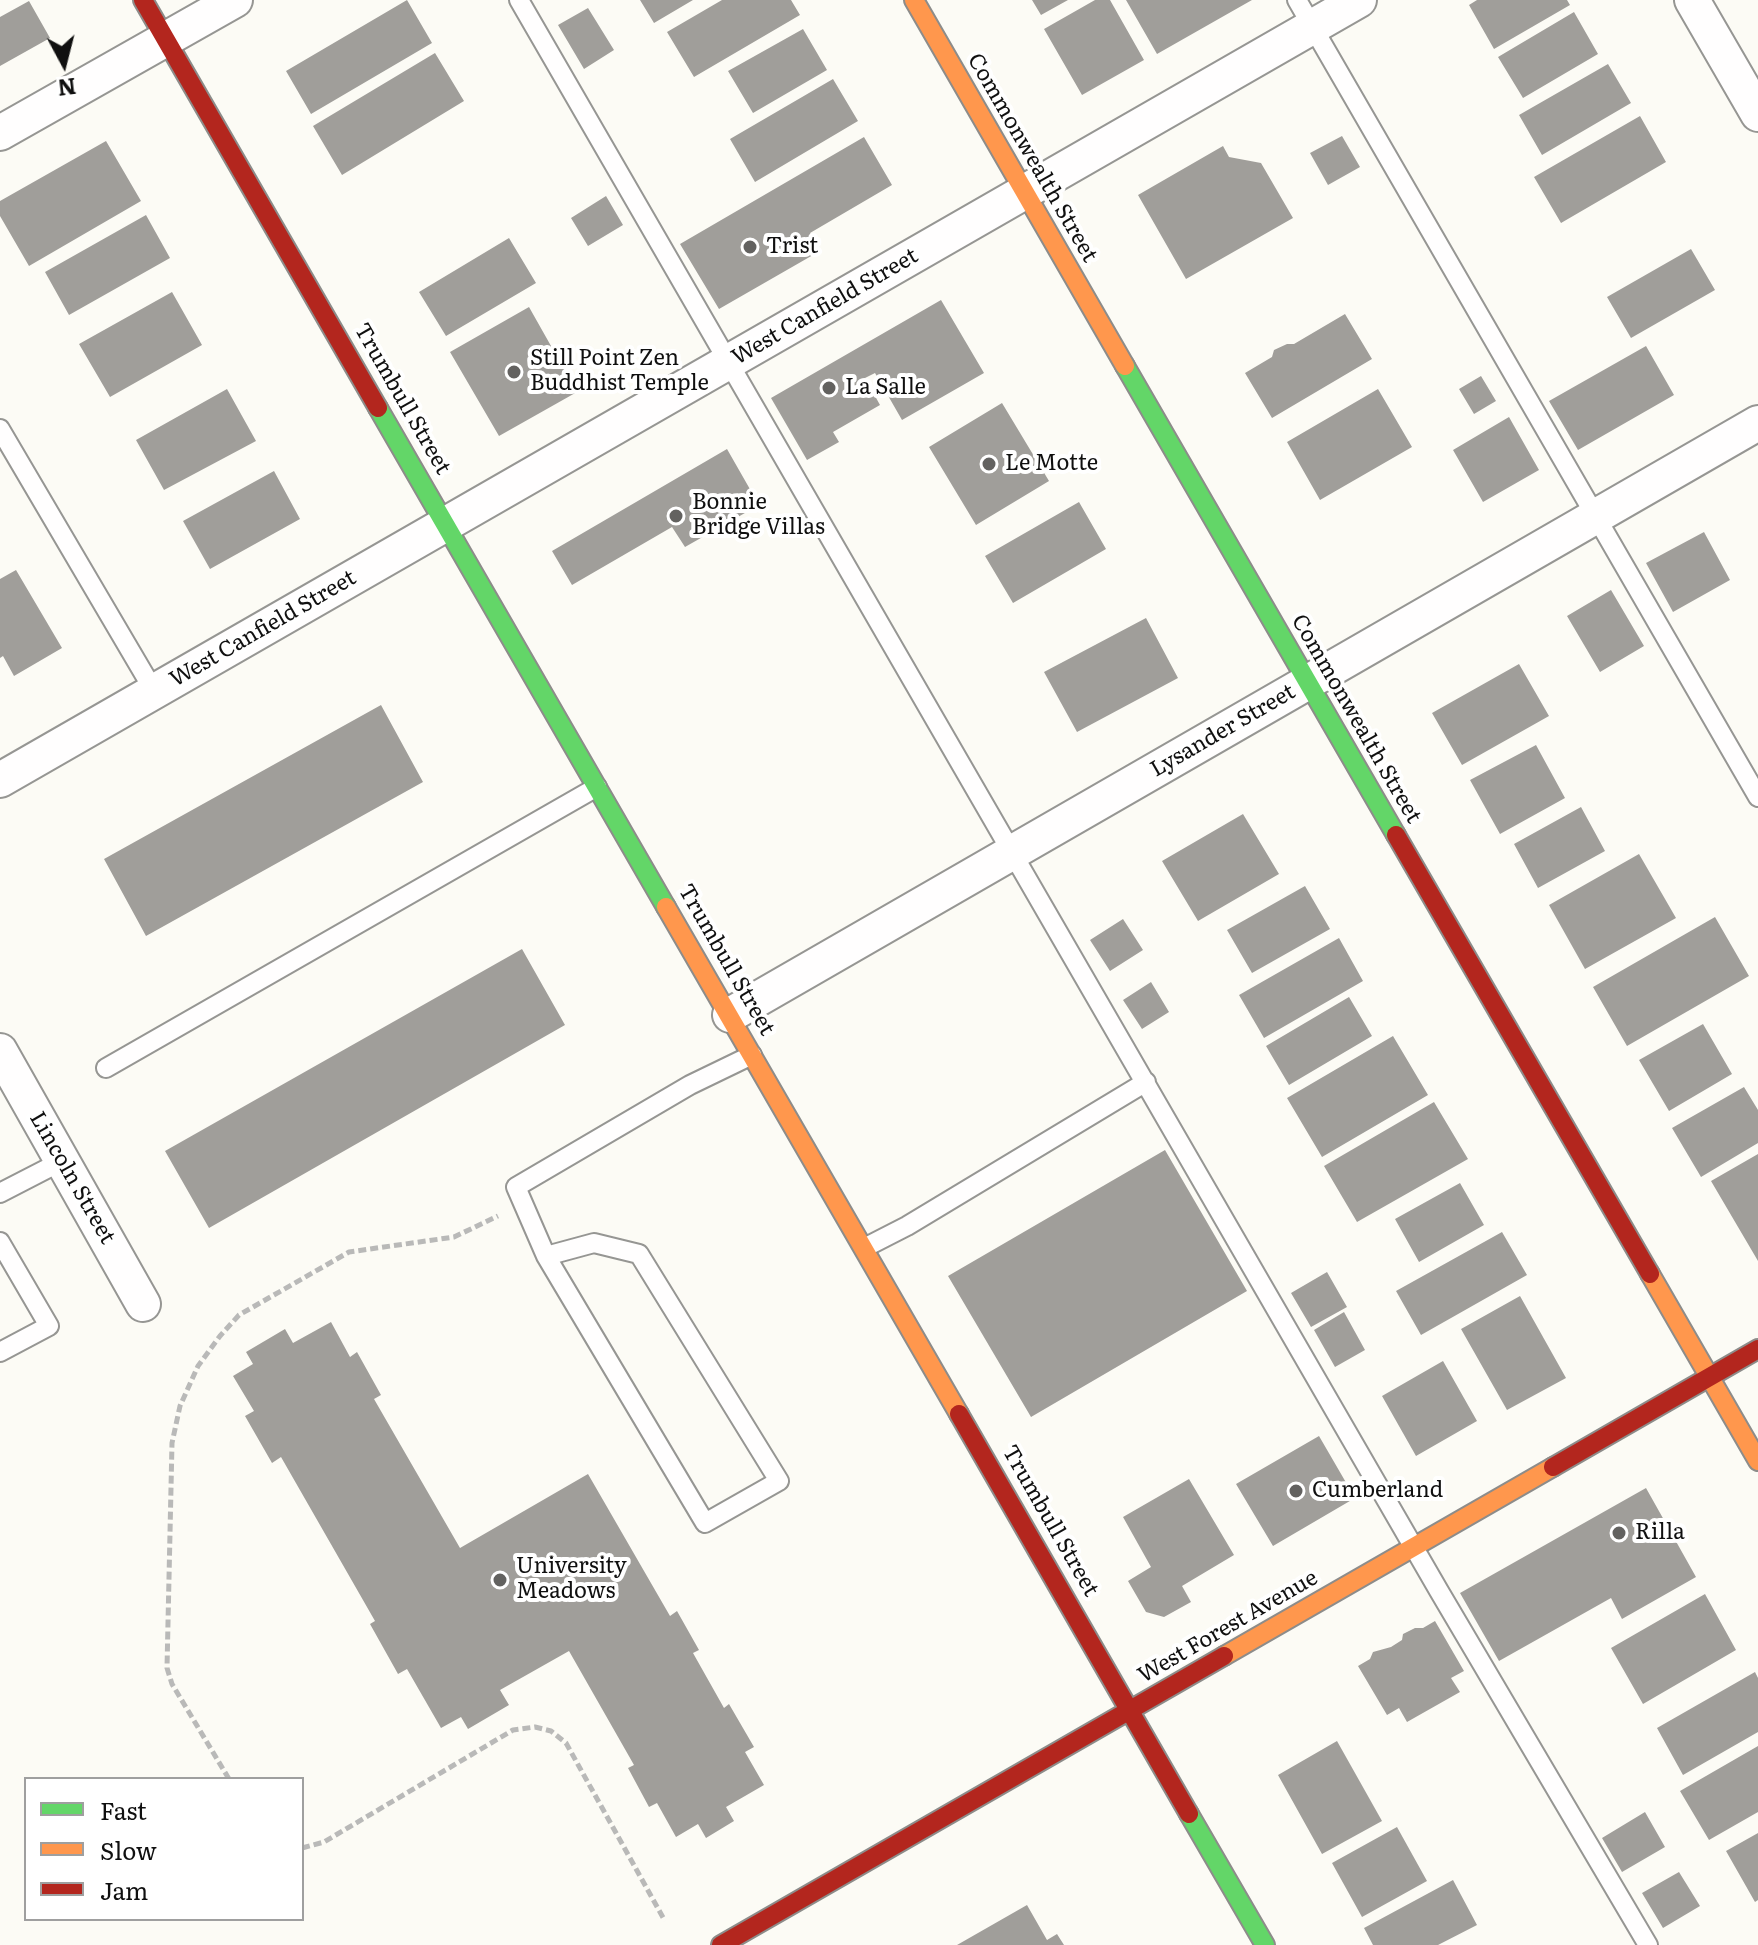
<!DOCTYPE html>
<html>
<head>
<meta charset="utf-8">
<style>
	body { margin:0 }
	#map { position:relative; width:1758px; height:1945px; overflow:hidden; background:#fcfbf5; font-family:Literata,serif }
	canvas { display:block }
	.legend { position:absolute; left:24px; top:1777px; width:280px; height:144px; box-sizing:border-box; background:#fff; border:2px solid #9f9f9f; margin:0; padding:10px 14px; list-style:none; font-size:24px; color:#101010 }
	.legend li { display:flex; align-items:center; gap:16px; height:40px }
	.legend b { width:40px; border:2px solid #9f9f9f }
	.north { position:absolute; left:24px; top:24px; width:80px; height:80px; -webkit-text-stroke:6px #fff; paint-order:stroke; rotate:173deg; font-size:22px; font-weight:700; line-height:32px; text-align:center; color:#101010 }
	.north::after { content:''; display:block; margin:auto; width:28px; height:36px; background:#101010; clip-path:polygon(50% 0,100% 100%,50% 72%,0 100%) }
</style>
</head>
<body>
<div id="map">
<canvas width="1758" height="1945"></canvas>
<ul class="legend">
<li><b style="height:10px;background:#63d668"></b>Fast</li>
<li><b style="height:10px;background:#ff974d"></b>Slow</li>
<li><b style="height:10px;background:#b3261e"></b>Jam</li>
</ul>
<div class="north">N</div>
</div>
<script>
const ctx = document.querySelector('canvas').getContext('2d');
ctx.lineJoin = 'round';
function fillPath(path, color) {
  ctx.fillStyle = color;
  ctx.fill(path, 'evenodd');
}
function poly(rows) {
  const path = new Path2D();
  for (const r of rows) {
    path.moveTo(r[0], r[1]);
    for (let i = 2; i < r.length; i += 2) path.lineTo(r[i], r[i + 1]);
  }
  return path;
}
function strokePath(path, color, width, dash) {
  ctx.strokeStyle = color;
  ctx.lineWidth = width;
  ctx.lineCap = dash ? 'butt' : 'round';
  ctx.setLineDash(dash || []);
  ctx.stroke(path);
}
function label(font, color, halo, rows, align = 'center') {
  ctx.font = font + ' Literata,serif';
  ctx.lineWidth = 8;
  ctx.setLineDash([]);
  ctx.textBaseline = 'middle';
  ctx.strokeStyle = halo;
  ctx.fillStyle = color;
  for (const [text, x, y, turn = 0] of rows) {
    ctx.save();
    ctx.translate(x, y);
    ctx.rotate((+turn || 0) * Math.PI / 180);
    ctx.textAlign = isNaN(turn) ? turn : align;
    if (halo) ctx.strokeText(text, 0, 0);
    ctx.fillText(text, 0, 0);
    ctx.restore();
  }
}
fillPath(poly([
	[407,0,432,43,311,114,286,71],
	[640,0,693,0,654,23],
	[722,0,791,0,800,15,694,77,667,32],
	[1032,0,1068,0,1041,15],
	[1095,0,1110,0,1144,60,1082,95,1044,29],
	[1126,0,1252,0,1157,54],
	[1477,0,1567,0,1570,5,1494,49,1469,5],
	[29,1,50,38,0,66,0,17],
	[588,8,614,50,584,69,558,25],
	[1574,12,1598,54,1523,98,1498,57],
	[803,29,827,70,753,113,728,71],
	[435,53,464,101,342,175,313,126],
	[1608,64,1631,103,1542,155,1519,115],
	[833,79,858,121,755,182,730,139],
	[1640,116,1666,162,1561,223,1534,177],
	[1342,136,1360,167,1328,185,1310,153],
	[864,137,892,185,810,233,820,251,719,309,680,244],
	[106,141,141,201,29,266,0,216,0,201],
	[1223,146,1229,157,1261,163,1293,218,1186,279,1138,195],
	[606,196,623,225,588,246,571,218],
	[146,215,170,258,69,315,45,272],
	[509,238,536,283,446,336,419,292],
	[1691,249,1715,290,1631,338,1607,297],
	[172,292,202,345,110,397,79,344],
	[941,300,984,373,902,420,875,373,865,378,880,405,833,432,839,442,807,460,771,398],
	[529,307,577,392,499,436,450,352],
	[1345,314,1372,359,1272,418,1245,373,1272,357,1274,350,1287,344,1294,344],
	[1646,346,1674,395,1578,450,1549,401],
	[1481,376,1496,401,1474,414,1459,389],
	[227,389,256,441,164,490,136,440],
	[1378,389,1412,447,1320,500,1287,442],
	[1002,403,1049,481,976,525,929,447],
	[1509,417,1539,470,1483,502,1453,450],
	[727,449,759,505,685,547,672,527,572,585,552,551],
	[274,471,300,519,210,569,183,521],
	[1079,502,1106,549,1013,603,985,556],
	[1704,532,1730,580,1673,612,1646,563],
	[16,570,62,648,14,676,3,656,0,658,0,579],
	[1611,590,1644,646,1600,672,1567,616],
	[1146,618,1178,678,1077,732,1044,672],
	[1519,664,1549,716,1462,765,1432,713],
	[381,705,423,782,146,936,104,859],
	[1536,745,1565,798,1500,834,1470,780],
	[1581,807,1605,851,1538,888,1514,844],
	[1243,814,1279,874,1198,921,1162,861],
	[1639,854,1676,918,1585,969,1549,905],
	[1305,886,1330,929,1252,973,1227,930],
	[1715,917,1749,976,1627,1046,1593,987],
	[1123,919,1143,950,1110,971,1090,940],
	[1339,938,1363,981,1264,1038,1239,995],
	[522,949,565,1025,209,1228,165,1151],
	[1151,982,1169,1012,1142,1029,1123,1000],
	[1349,997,1372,1036,1289,1085,1266,1046],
	[1703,1024,1732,1074,1669,1111,1639,1060],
	[1393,1036,1428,1095,1322,1157,1287,1098],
	[1744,1087,1758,1110,1758,1143,1701,1177,1672,1128],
	[1434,1102,1468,1159,1357,1222,1324,1166],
	[1165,1150,1247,1291,1031,1417,948,1276],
	[1758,1154,1758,1261,1711,1181],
	[1460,1183,1484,1225,1419,1262,1395,1219],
	[1502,1232,1527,1275,1421,1335,1396,1291],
	[1327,1272,1347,1307,1311,1327,1291,1293],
	[1520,1296,1566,1378,1507,1410,1461,1329],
	[1344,1312,1365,1350,1335,1367,1314,1330],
	[331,1322,350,1357,357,1352,381,1395,374,1399,460,1548,588,1474,670,1616,677,1611,699,1650,693,1653,724,1708,729,1704,754,1747,745,1752,764,1785,726,1807,734,1821,706,1838,698,1824,676,1837,657,1803,649,1807,628,1768,634,1765,569,1651,500,1690,509,1705,468,1729,461,1717,441,1728,407,1669,398,1674,370,1624,375,1621,281,1457,272,1463,245,1416,254,1411,233,1376,253,1364,246,1352,285,1329,293,1343],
	[1443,1361,1477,1421,1416,1456,1382,1396],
	[1319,1436,1355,1498,1273,1546,1236,1484],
	[1189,1479,1234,1555,1182,1586,1191,1602,1164,1617,1146,1612,1128,1581,1151,1567,1123,1517],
	[1646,1488,1696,1577,1622,1619,1611,1598,1499,1661,1460,1593],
	[1705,1594,1736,1650,1643,1704,1611,1648],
	[1435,1621,1464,1671,1451,1678,1460,1692,1407,1722,1399,1708,1387,1715,1358,1666,1370,1659,1373,1652,1391,1647,1402,1640,1403,1634,1415,1628,1423,1628],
	[1755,1672,1758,1678,1758,1732,1683,1775,1657,1728],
	[1337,1741,1382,1821,1322,1854,1278,1775],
	[1758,1746,1758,1812,1709,1840,1680,1791],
	[1645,1812,1665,1847,1622,1872,1602,1838],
	[1397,1827,1427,1881,1362,1917,1332,1863],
	[1758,1833,1758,1900,1755,1902,1726,1851],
	[1679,1872,1700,1906,1663,1928,1642,1893],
	[1453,1880,1477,1925,1438,1945,1373,1945,1364,1928],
	[1027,1905,1047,1940,1057,1934,1064,1945,957,1945]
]), '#a09e9a');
const lane = poly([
	[519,0,1439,1591,1648,1945],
	[1297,0,1758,797],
	[0,429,154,691],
	[106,1068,597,787],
	[0,1193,62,1161],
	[0,1242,49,1326,0,1352],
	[864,1248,907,1226,1146,1082],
	[546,1256,594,1243,639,1254,779,1481,705,1523,546,1256,516,1187,690,1085,752,1055]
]);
const street = poly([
	[1692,0,1758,114],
	[0,133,235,0],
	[0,780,1359,0],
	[730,1015,1758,423],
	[0,1051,143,1304]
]);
const fast = poly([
	[1125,366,1396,835],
	[378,408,666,907],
	[1189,1814,1265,1945]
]);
const slow = poly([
	[914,0,1125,366],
	[666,907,959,1414],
	[1650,1274,1758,1461],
	[1224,1656,1553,1467]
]);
const jam = poly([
	[143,0,378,408],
	[1396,835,1650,1274],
	[959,1414,1189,1814],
	[1553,1467,1758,1349],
	[721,1945,1224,1656]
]);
strokePath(lane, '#969693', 22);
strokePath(street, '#969693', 38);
strokePath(fast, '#8d8c8a', 22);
strokePath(slow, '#8d8c8a', 22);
strokePath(jam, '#8d8c8a', 22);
strokePath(poly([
	[229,1779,172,1684,167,1668,172,1443,180,1406,198,1366,220,1336,239,1315,349,1252,454,1237,498,1216],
	[302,1848,324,1842,513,1730,535,1727,551,1731,566,1743,665,1921]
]), '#b9b9b8', 5, [8, 4]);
strokePath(lane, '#fffefe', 18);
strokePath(street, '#fffefe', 34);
strokePath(fast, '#63d668', 18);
strokePath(slow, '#ff974d', 18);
strokePath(jam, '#b3261e', 18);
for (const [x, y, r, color] of [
	[750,247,8,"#636260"],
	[514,372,8,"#636260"],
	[829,388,8,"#636260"],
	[989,464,8,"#636260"],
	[676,516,8,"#636260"],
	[1296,1491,8,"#636260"],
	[1619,1533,8,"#636260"],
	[500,1580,8,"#636260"]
]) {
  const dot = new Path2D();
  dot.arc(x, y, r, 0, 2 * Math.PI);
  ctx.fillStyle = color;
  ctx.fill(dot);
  strokePath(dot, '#fff', 3);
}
label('22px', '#101010', '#fff', [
	["Commonwealth Street",1032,158,60],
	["West Canfield Street",825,307,-30],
	["Trumbull Street",402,399,60],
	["West Canfield Street",263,629,-30],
	["Commonwealth Street",1356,719,60],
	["Lysander Street",1223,731,-30],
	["Trumbull Street",726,960,60],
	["Lincoln Street",72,1178,60],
	["Trumbull Street",1050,1521,60],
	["West Forest Avenue",1228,1627,-30]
]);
label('22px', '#101010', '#fff', [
	["Trist",766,247],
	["Still Point Zen",530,359],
	["Buddhist Temple",530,384],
	["La Salle",845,388],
	["Le Motte",1005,464],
	["Bonnie",692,503],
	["Bridge Villas",692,528],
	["Cumberland",1312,1491],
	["Rilla",1635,1533],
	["University",516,1567],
	["Meadows",516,1592]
], 'left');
</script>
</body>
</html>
